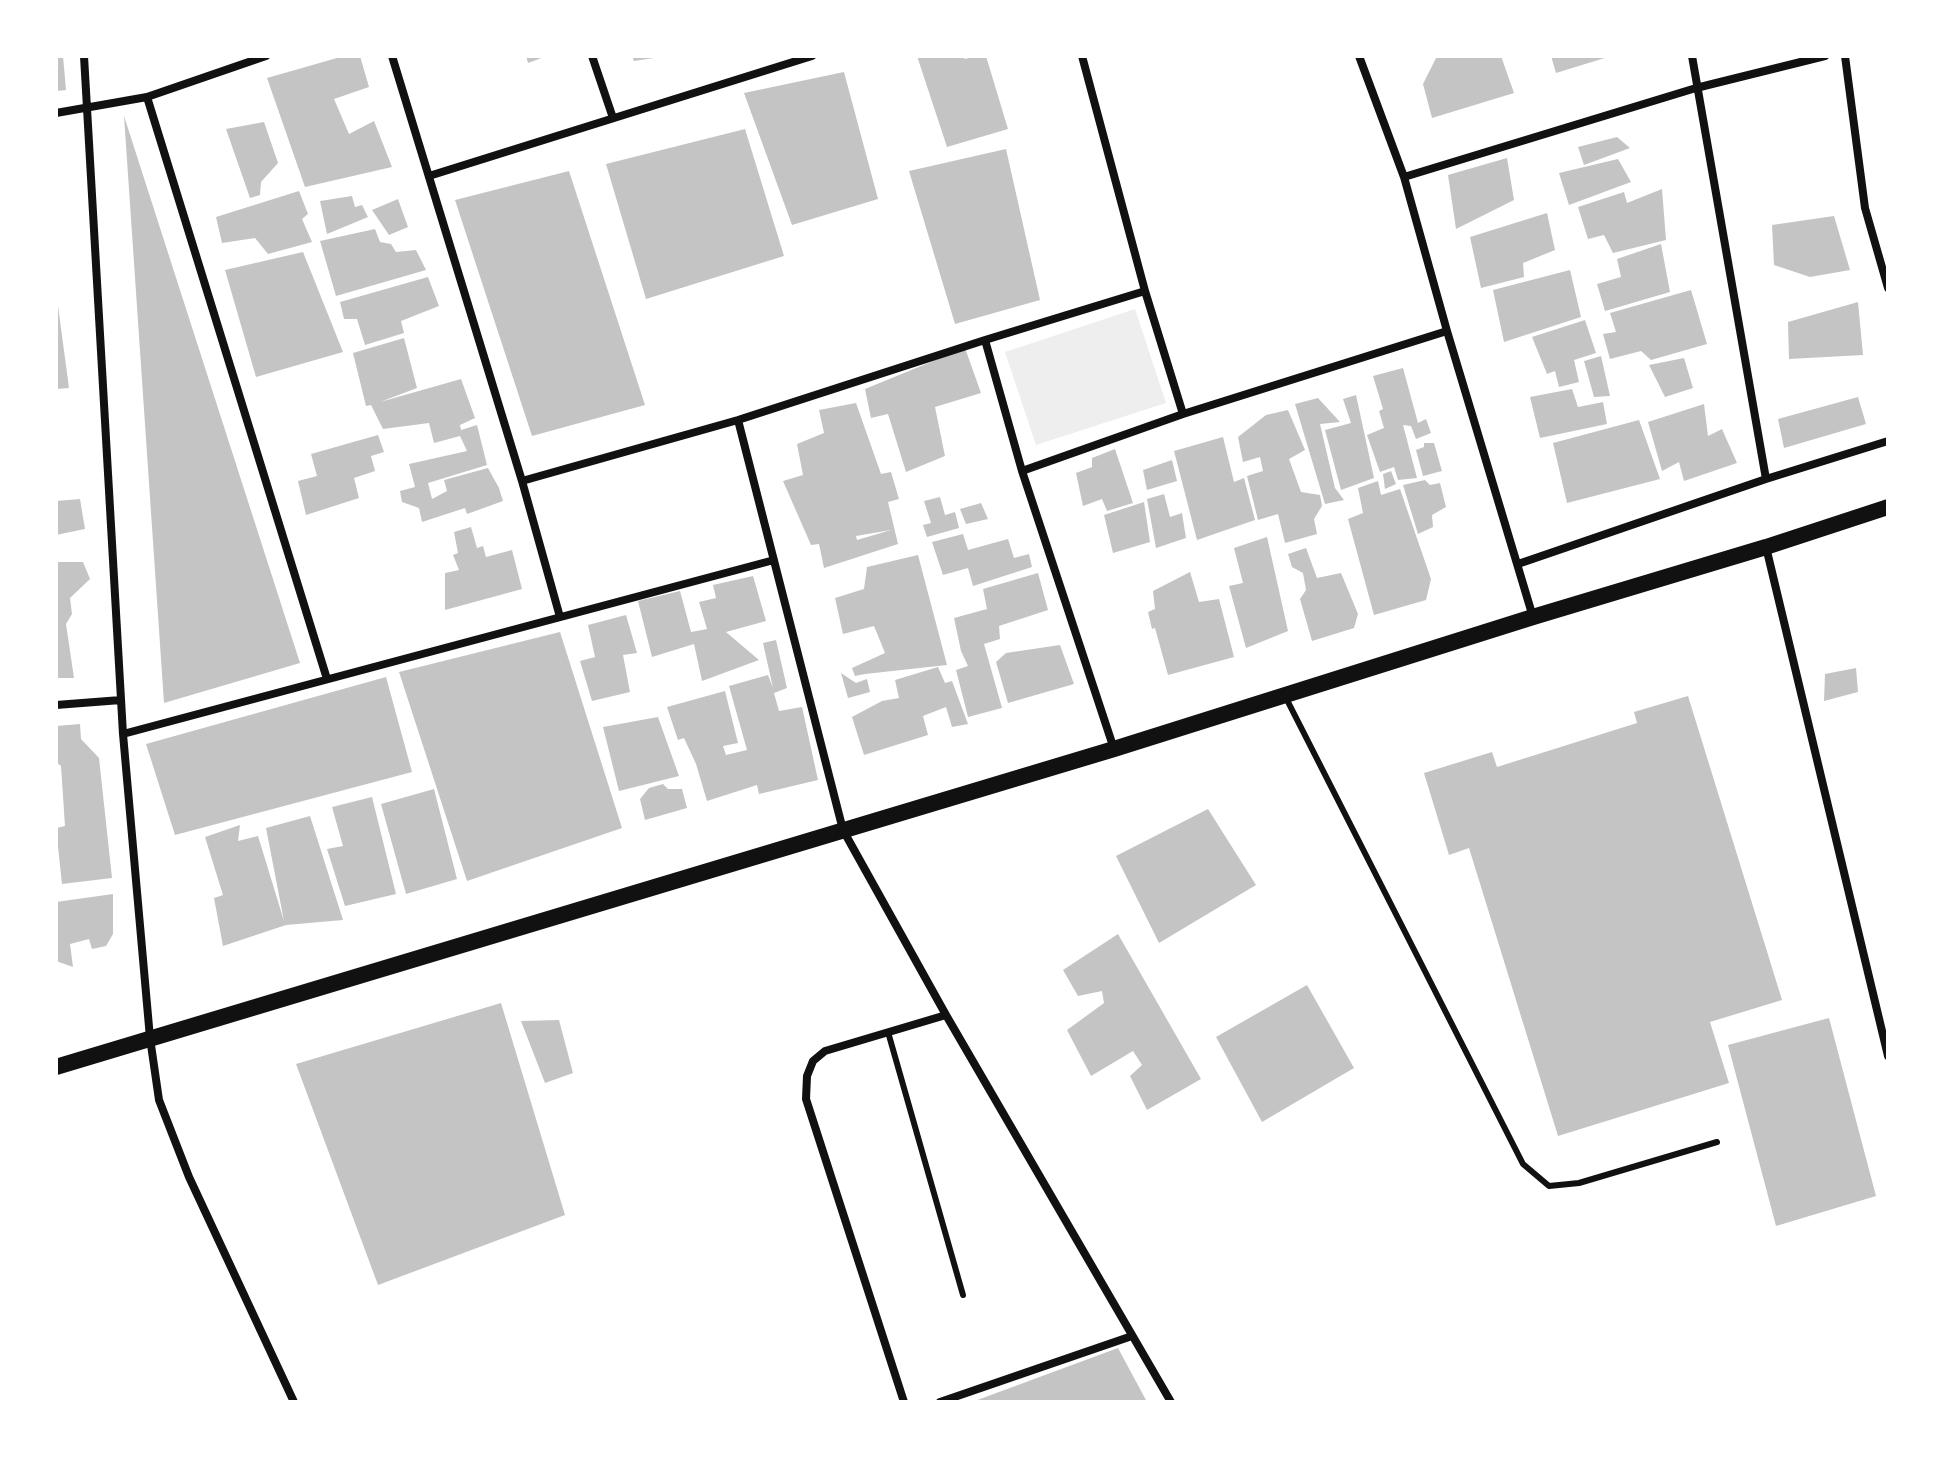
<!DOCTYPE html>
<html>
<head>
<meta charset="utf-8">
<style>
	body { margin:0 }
	#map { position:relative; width:1944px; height:1458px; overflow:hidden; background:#fff; font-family:"Fira Sans",sans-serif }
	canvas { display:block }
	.frame { position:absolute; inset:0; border:58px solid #fff; pointer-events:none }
</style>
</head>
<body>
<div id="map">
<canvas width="1944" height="1458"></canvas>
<div class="frame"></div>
</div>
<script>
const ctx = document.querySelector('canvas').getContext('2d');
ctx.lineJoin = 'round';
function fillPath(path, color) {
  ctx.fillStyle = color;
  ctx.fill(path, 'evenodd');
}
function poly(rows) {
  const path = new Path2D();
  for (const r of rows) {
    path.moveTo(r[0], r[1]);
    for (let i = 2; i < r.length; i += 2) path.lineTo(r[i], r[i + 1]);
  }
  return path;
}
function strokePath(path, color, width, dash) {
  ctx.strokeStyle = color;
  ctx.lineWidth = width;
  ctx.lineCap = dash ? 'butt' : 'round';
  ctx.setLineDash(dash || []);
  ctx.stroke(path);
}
fillPath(poly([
	[1135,309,1166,403,1036,445,1005,352]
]), '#eee');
fillPath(poly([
	[56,56,63,56,66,90,56,91],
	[344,56,360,56,369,87,334,99,349,134,374,121,392,167,305,187,267,78],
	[526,56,547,56,528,63],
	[632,56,654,56,654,58,634,61],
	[917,56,962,56,965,59,976,56,986,56,1008,129,947,147],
	[1437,56,1501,56,1514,93,1432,118,1423,84],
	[1551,56,1608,56,1608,57,1556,73],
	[844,72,878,199,792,225,744,93],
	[124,116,300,663,164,703],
	[264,122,278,163,261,182,260,195,250,198,226,129],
	[745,129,784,256,646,299,606,164],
	[1617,137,1630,148,1584,165,1578,147],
	[1006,149,1040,300,955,324,909,171],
	[1507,158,1514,200,1456,229,1448,175],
	[1618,159,1631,182,1569,205,1559,173],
	[569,171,645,405,532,436,455,200],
	[1662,189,1666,240,1613,253,1604,235,1588,239,1578,207,1624,192,1627,203],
	[299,191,308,214,302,219,312,242,268,254,255,238,222,243,216,217],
	[352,196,355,207,362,205,368,217,327,234,320,201],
	[398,199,408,227,389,235,372,210],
	[1547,213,1555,250,1523,263,1524,277,1481,288,1470,237],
	[1834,216,1850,270,1810,277,1774,265,1772,225],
	[375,229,380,242,391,244,396,252,416,250,426,270,336,296,320,241],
	[1661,244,1670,292,1605,311,1597,284,1621,277,1617,259],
	[303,252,343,352,256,377,225,270],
	[1570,270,1581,317,1504,342,1493,290],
	[428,277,439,306,401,321,404,333,365,345,357,319,344,319,340,302],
	[1691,290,1707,344,1651,360,1641,351,1610,359,1603,334,1616,332,1610,313],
	[1858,302,1863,355,1789,359,1788,322],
	[58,306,69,388,56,389,56,307],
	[1585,320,1596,353,1574,360,1579,382,1559,387,1555,371,1547,374,1532,337],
	[404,338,417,388,380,402,461,379,475,418,460,425,461,430,477,425,487,465,428,483,432,499,447,491,444,480,488,468,499,488,503,501,467,514,465,508,422,522,419,508,402,502,400,491,415,487,409,464,467,451,460,436,434,443,429,423,383,429,371,405,366,406,353,353],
	[965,348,981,393,935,407,945,456,906,472,888,414,871,418,865,389],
	[1601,356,1610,396,1594,397,1584,361],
	[1684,358,1693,388,1665,397,1649,365],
	[1403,368,1418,423,1426,419,1431,433,1416,439,1411,426,1403,425,1417,478,1398,480,1394,467,1380,472,1367,435,1384,428,1379,411,1383,409,1373,376],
	[1572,389,1578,407,1603,402,1607,424,1540,438,1530,397],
	[1356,395,1374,478,1341,490,1325,430,1351,423,1343,399],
	[1858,397,1866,424,1784,448,1778,419],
	[1318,398,1340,422,1320,424,1335,488,1344,500,1325,504,1295,404],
	[856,403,881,474,891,472,899,499,888,502,898,544,824,568,819,544,811,545,783,481,803,475,797,444,824,433,819,410],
	[891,530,857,540,856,536],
	[1704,404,1708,436,1722,429,1737,463,1684,481,1679,462,1662,471,1648,422],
	[1288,410,1305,450,1289,459,1301,492,1320,495,1322,506,1314,519,1317,534,1285,543,1278,514,1258,520,1247,476,1263,471,1260,457,1243,462,1238,437,1266,415],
	[1639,420,1660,479,1567,503,1553,443],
	[378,435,384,452,371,456,375,471,354,478,359,498,306,515,298,481,317,476,311,454],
	[1223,437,1234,482,1244,478,1255,520,1197,540,1174,451],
	[1424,443,1434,443,1442,471,1423,476,1416,450,1424,447],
	[1115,449,1133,503,1107,511,1102,499,1083,506,1076,473,1092,467,1092,458],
	[1172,460,1177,481,1147,490,1143,470],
	[1391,471,1396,484,1385,489,1383,474],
	[1425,480,1430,485,1440,483,1446,507,1432,515,1433,527,1418,534,1403,485],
	[1378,481,1381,495,1400,489,1431,579,1426,600,1374,615,1348,519,1363,513,1358,488],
	[1164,494,1170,517,1182,513,1186,538,1156,548,1147,499],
	[940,497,945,515,955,512,959,528,927,537,923,525,931,523,924,501],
	[80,499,85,529,56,535,56,501],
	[1144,502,1150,542,1113,553,1104,515],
	[981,503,988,519,966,524,960,509],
	[471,527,477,548,483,546,486,557,512,550,522,589,445,610,445,573,459,570,453,555,458,553,454,532],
	[963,534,968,550,1008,539,1014,558,1029,554,1032,567,973,586,968,568,943,575,932,542],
	[1267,537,1288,631,1246,648,1229,586,1243,583,1234,548],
	[1306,548,1317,578,1341,573,1358,614,1354,628,1312,641,1300,599,1306,590,1303,573,1292,567,1288,554],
	[918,555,947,665,865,674,855,676,852,668,885,653,874,626,843,634,835,598,864,589,867,567],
	[56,562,83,562,90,579,70,598,72,614,66,624,74,678,56,678],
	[1190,572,1199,602,1219,599,1234,657,1168,675,1155,628,1152,629,1148,612,1155,609,1153,591],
	[1038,573,1048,610,999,626,1000,639,984,644,1002,708,968,717,956,670,968,666,961,651,954,618,987,609,983,589],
	[753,576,766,621,726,632,759,660,702,681,694,644,652,657,638,601,680,591,691,632,707,629,699,602,716,598,713,585],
	[626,615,637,653,623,655,630,692,592,701,580,661,595,657,588,625],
	[560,632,622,828,467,881,399,672],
	[776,640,787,688,774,693,779,711,802,707,818,780,759,794,757,785,707,801,696,764,684,738,678,740,667,707,725,691,738,743,723,746,726,755,747,750,729,686,768,675,773,688,763,643],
	[1060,645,1074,684,1008,703,996,662,1006,653],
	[938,667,945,683,952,681,968,724,952,727,946,707,923,716,928,735,864,755,852,717,882,701,899,698,895,680],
	[1856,668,1858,692,1824,701,1825,674],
	[841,673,856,683,867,679,870,692,848,698],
	[386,677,412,772,175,835,146,744],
	[1688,696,1782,1000,1710,1022,1729,1083,1558,1136,1469,848,1449,855,1424,773,1492,752,1497,767,1637,723,1634,712],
	[658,717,679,776,619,791,603,727],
	[80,724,81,739,99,758,112,878,62,884,56,828,65,826,61,766,56,762,56,726],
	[663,784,668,789,682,789,687,808,645,820,640,799,649,788],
	[434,789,457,879,406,894,381,804],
	[372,797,396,894,345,906,327,849,343,846,332,807],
	[1208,809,1256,885,1159,943,1116,856],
	[310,816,343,920,286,925,223,946,214,898,223,895,205,837,240,825,238,841,258,836,284,921,266,828],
	[113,894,113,934,106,946,92,949,89,939,70,944,73,967,56,961,56,902],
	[1118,934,1201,1079,1147,1110,1130,1076,1142,1065,1133,1051,1091,1076,1067,1030,1104,1003,1102,991,1078,996,1063,970],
	[1307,985,1354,1068,1262,1122,1216,1037],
	[501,1003,565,1215,378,1285,296,1064],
	[1829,1018,1876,1196,1776,1226,1728,1045],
	[559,1020,573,1073,545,1083,521,1021],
	[1118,1348,1147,1402,972,1402]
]), '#c4c4c4');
strokePath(poly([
	[1285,696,1523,1164,1549,1186,1579,1183,1717,1142],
	[888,1032,963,1295]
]), '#111', 6);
strokePath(poly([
	[84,56,123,734,150,1038,159,1100,189,1177,294,1402],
	[392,56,522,481,560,617],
	[592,56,613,118],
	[1082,56,1145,291,1183,414],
	[1359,56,1404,177,1447,331,1533,617],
	[1692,56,1766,479],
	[1845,56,1865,208,1888,288],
	[147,97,327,679],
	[56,113,147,97,266,56],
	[429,176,812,56],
	[1404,177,1696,88,1825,56],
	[985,340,1022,471,1114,749],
	[738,420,843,830,946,1015,1171,1402],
	[1022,471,1183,414,1447,331],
	[522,481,738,420,985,340,1145,291],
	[1766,547,1888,1056],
	[1518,564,1766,479,1888,441],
	[56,705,121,700],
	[123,734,774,560],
	[904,1402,806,1099,807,1076,813,1061,825,1051,946,1015],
	[940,1402,1132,1336]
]), '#111', 8);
strokePath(poly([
	[56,1067,1114,749,1533,617,1766,547,1888,507]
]), '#111', 16);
</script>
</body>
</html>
